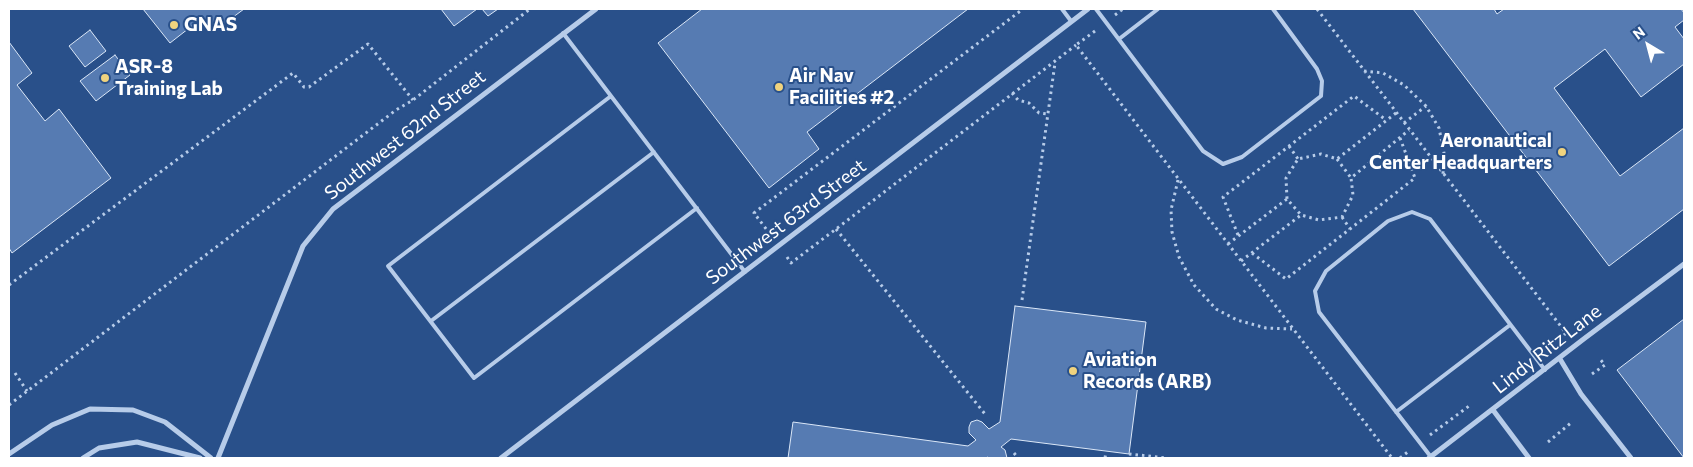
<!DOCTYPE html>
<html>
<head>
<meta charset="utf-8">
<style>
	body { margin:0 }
	#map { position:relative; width:1693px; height:467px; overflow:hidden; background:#29508a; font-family:Commissioner,sans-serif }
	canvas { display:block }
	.frame { position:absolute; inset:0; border:10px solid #fff; pointer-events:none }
	.north { position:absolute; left:1623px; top:20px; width:50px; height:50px; -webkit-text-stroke:4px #29508a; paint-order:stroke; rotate:323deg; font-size:14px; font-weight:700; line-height:20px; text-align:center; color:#fff }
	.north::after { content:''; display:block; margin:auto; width:18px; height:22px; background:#fff; clip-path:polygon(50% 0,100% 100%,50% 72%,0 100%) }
</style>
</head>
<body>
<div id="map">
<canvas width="1693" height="467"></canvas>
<div class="frame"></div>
<div class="north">N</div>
</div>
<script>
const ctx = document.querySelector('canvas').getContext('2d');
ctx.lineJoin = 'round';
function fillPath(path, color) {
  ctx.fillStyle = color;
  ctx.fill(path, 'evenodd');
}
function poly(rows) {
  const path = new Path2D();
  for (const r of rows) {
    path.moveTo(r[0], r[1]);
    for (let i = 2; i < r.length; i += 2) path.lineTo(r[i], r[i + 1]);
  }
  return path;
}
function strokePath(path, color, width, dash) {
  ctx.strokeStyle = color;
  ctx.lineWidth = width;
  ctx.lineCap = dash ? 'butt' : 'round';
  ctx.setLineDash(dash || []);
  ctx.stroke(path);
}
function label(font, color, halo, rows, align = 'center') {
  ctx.font = font + ' Commissioner,sans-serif';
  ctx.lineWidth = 4;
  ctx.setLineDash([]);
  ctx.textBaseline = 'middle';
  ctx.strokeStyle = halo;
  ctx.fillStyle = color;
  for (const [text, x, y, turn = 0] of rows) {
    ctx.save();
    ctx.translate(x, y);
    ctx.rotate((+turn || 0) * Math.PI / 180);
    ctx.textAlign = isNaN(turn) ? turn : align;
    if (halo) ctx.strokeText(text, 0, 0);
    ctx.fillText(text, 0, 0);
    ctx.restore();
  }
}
const building = poly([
	[143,9,244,9,213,32,202,18,170,43,143,9],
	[441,9,477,9,454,26,441,9],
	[482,9,498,9,488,16,482,9],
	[702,9,968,9,807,132,819,149,769,188,658,43,702,9],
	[1413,9,1494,9,1497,14,1504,9,1681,9,1684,13,1684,20,1675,27,1684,39,1684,64,1641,97,1605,49,1554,88,1620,176,1684,128,1684,209,1609,266,1413,9],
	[90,30,106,51,85,67,69,46,90,30],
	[9,42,32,73,17,85,45,121,59,109,111,178,12,253,9,248,9,42],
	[115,55,130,75,96,101,80,81,115,55],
	[1015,306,1146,322,1129,454,1011,439,1001,447,1005,450,1007,458,989,458,988,457,985,458,788,458,793,422,968,446,976,440,969,433,969,427,971,422,977,420,982,422,989,429,1000,422,1015,306],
	[1684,319,1684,458,1617,370,1684,319]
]);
fillPath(building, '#567bb2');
strokePath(building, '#dbe7f7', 1);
strokePath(poly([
	[1317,9,1566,333,1564,335],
	[1115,15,1123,9],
	[1095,31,1076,45,1392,458],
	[1364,71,1383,73,1404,85,1426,106,1439,128,1444,153,1443,174],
	[1012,93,1018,100,1029,103,1039,113,1048,114],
	[1396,113,1337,159,1321,154,1298,159,1286,178,1287,199,1301,215,1319,220,1342,217,1353,195,1351,178,1409,130],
	[1404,123,1426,106],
	[1289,146,1298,159],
	[1337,159,1351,178],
	[1178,180,1171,210,1172,232,1179,257,1194,285,1216,309,1237,320,1266,328,1292,329],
	[1342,217,1350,229],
	[836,229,985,414],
	[770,234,754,213,1023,9],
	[1238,235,1223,197,1354,96,1386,120],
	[1228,244,1287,199],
	[1252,253,1286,279,1415,178,1400,138],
	[787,257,791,263,836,229,1076,45],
	[1241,261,1301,215],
	[9,285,293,73,304,87,309,87,368,44,413,100],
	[1022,300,1055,63],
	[15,373,27,391],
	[1592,374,1605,365,1599,358],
	[9,405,396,110,413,100,530,9],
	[1430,435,1469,406],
	[1548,442,1572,422],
	[1014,453,1018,458],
	[1129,454,1167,458],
	[1105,458,1106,452],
	[1400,458,1409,451]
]), '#b7cce9', 3, [2.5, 4]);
strokePath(poly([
	[1062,9,1071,21],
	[1096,9,1203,151,1223,164,1242,157,1321,96,1322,81,1317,69,1273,9],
	[563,33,745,272],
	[1119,39,1158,9],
	[611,96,388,266,474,378,697,208],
	[431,321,654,152],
	[1396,412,1510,325],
	[1431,457,1319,312,1315,291,1326,271,1388,221,1412,212,1430,219,1545,370]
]), '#b7cce9', 4);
strokePath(poly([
	[1560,359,1581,394,1631,458],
	[1493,410,1529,458],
	[9,454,52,425,90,409,133,410,165,422,211,458],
	[83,458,99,448,137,442,200,458],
	[218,458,303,246,333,209,596,9],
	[501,458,1088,9],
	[1429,458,1585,338,1684,264]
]), '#b7cce9', 5);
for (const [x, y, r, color] of [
	[174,25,5,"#f0d37e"],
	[105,78,5,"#f0d37e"],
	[779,87,5,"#f0d37e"],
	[1562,152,5,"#f0d37e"],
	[1073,371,5,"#f0d37e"]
]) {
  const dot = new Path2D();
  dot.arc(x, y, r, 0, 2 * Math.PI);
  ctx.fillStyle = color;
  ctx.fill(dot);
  strokePath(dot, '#29508a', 2);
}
label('bold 19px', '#fff', '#29508a', [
	["GNAS",184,25],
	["ASR-8",115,67],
	["Training Lab",115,89],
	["Air Nav",789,76],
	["Facilities #2",789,98],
	["Aeronautical",1552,141,"right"],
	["Center Headquarters",1552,163,"right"],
	["Aviation",1083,360],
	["Records (ARB)",1083,382]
], 'left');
label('19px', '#fff', '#29508a', [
	["Southwest 62nd Street",405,135,-38],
	["Southwest 63rd Street",786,222,-37],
	["Lindy Ritz Lane",1547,349,-38]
]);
</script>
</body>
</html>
